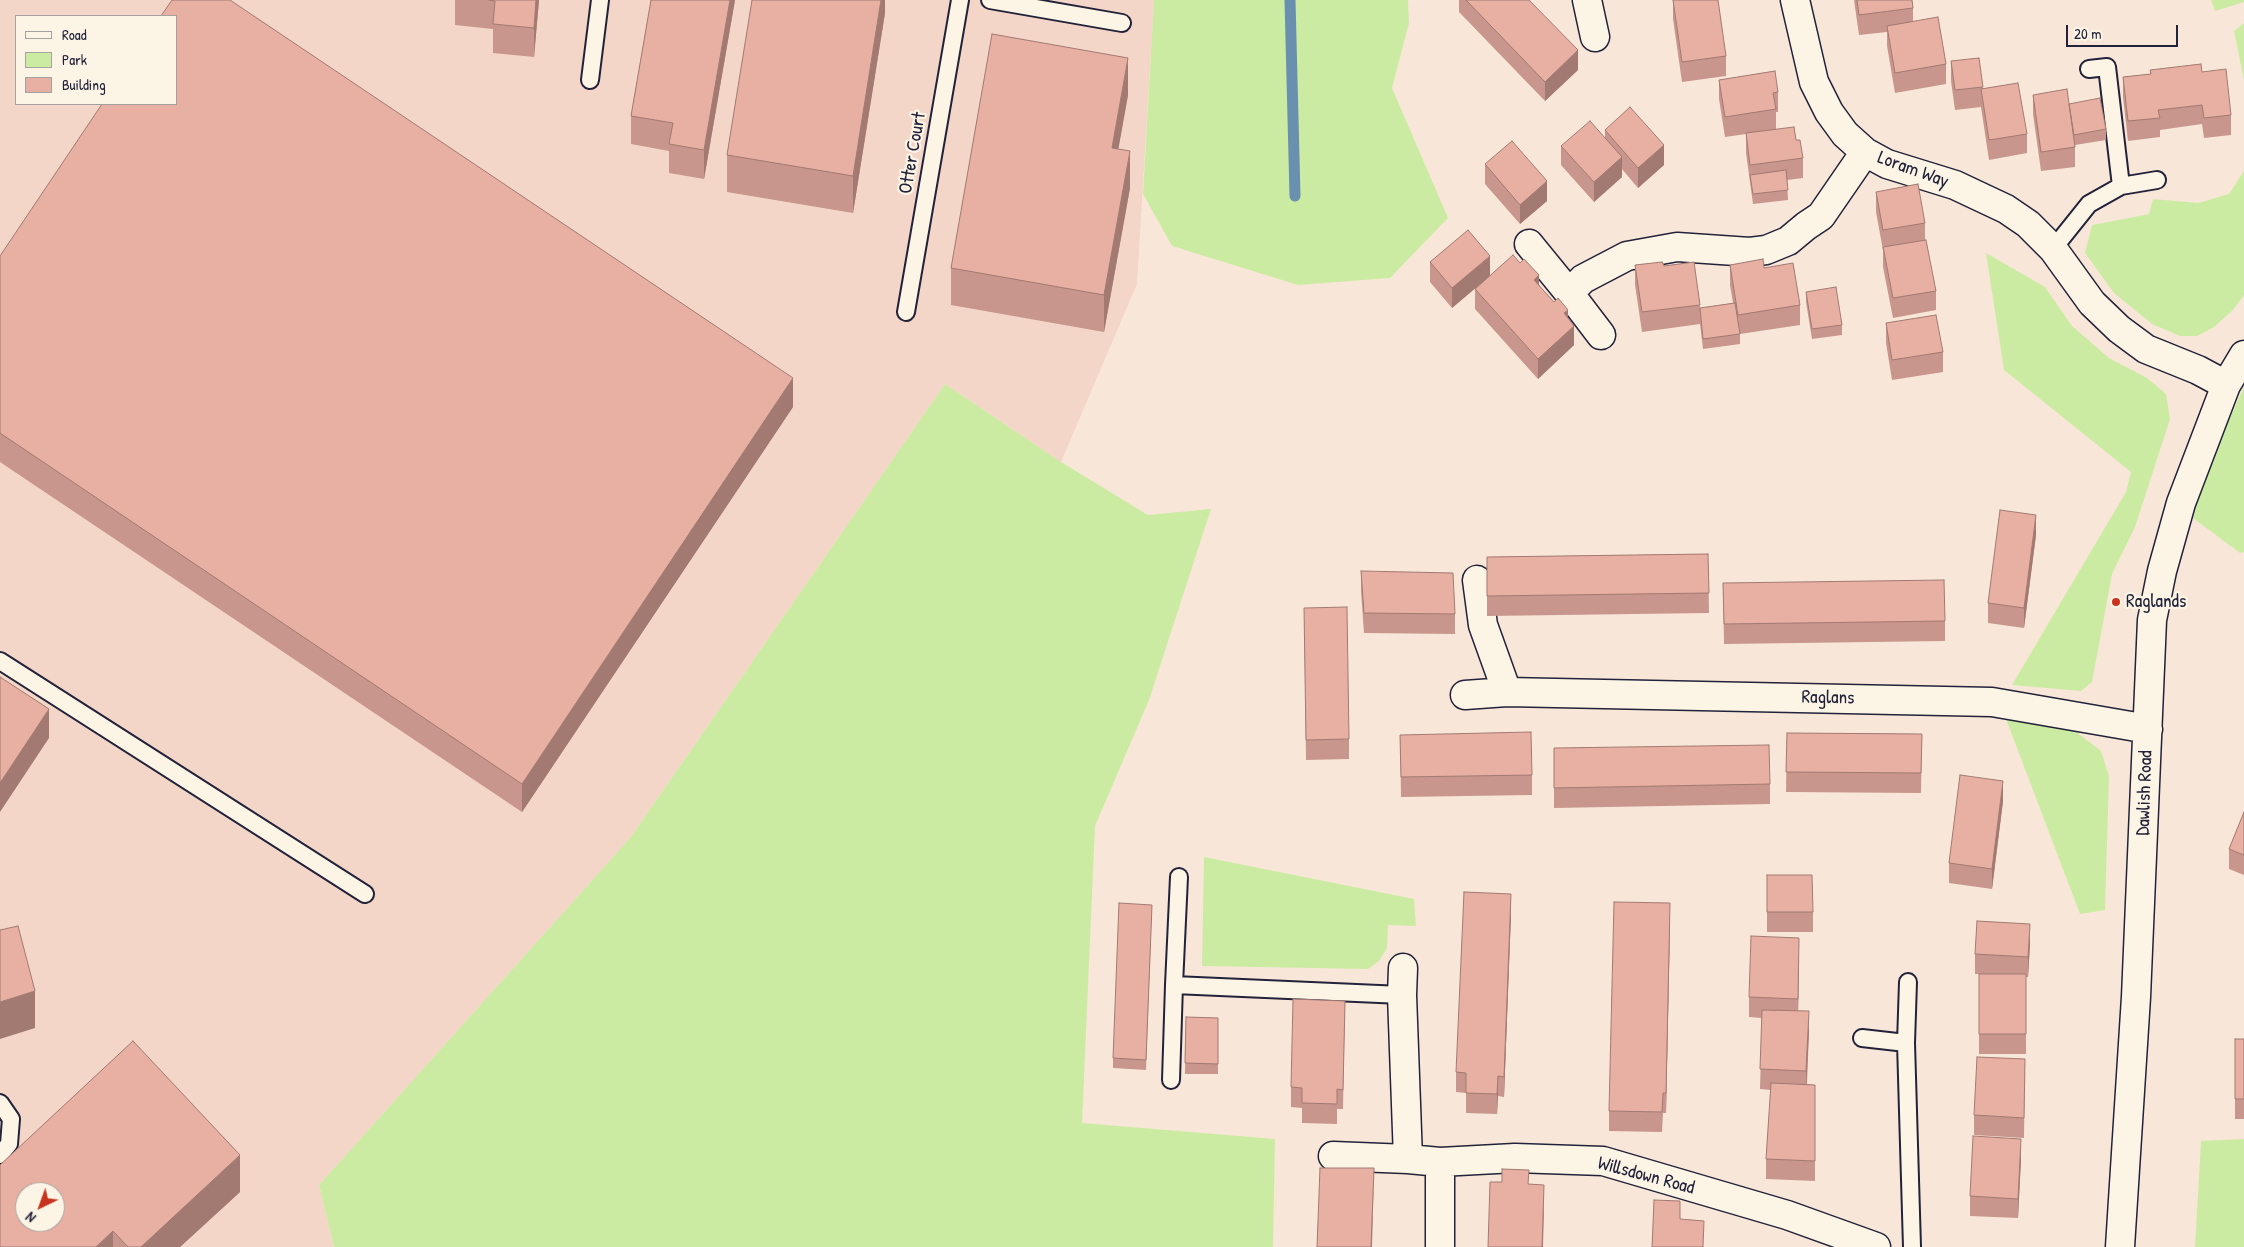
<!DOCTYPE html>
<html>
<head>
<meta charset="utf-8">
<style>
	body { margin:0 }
	#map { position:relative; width:2244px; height:1247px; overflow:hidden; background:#f8e7d8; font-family:"Patrick Hand",sans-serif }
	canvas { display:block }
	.legend { position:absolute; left:15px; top:15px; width:162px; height:90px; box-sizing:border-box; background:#fcf5e5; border:1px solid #a5a1a1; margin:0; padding:6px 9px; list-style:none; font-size:15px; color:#22223b }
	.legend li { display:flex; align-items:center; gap:10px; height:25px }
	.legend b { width:25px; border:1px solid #a5a1a1 }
	.north { position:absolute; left:15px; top:1182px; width:50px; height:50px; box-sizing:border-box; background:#fcf5e5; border:1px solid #a5a1a1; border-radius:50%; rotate:222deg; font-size:14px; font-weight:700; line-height:20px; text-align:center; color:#22223b }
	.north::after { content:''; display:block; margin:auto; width:18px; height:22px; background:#c8321e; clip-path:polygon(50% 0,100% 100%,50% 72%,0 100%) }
	.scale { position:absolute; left:2066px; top:25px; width:112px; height:22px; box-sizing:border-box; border:2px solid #22223b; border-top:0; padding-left:6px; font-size:15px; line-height:18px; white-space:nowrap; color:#22223b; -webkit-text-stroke:4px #fcf5e5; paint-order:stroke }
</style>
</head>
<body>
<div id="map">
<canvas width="2244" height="1247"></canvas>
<ul class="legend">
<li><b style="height:6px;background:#fcf5e5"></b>Road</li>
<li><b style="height:14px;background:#cceba2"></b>Park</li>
<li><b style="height:14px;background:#e8afa3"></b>Building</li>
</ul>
<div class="north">N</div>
<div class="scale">20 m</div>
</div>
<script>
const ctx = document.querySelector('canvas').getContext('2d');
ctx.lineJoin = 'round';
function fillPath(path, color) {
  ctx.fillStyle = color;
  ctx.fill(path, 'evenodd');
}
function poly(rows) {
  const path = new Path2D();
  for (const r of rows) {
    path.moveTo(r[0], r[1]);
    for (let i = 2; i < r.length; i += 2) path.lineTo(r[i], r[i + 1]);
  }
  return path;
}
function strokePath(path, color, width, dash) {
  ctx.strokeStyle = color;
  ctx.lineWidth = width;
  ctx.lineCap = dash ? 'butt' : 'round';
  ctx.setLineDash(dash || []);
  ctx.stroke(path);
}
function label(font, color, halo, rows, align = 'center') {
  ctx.font = font + ' "Patrick Hand",sans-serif';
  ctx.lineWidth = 4.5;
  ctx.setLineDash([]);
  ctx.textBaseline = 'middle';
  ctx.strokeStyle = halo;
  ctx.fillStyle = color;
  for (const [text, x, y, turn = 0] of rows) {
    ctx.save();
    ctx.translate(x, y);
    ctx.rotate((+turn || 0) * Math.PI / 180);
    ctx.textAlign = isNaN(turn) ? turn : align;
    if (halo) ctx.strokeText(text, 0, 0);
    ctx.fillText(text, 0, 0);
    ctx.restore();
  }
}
fillPath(poly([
	[0,0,1154,0,1137,284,1061,462,945,384,630,838,319,1185,334,1247,0,1247],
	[16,16,176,16,176,104,16,104],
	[25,1192,55,1192,55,1222,25,1222]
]), '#f3d6c8');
fillPath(poly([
	[1154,0,1408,0,1409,23,1392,88,1448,218,1390,278,1298,285,1172,246,1143,194],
	[2211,0,2244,0,2244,2,2215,11],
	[2244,23,2244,80,2234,31],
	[2244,171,2244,295,2233,310,2214,327,2197,336,2180,336,2152,324,2114,293,2085,253,2092,225,2149,214,2153,199,2198,203,2229,194],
	[1986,253,2045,287,2072,326,2109,358,2147,378,2166,394,2170,419,2135,527,2112,574,2092,682,2081,691,2012,685,2126,492,2131,472,2004,370],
	[945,384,1061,462,1148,515,1211,509,1149,700,1095,826,1082,1123,1275,1139,1273,1247,334,1247,319,1185,630,838],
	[2244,387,2244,552,2240,553,2193,518,2201,487,2218,443],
	[2006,719,2075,731,2101,751,2109,776,2105,910,2080,914],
	[1204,857,1414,899,1416,926,1388,925,1387,948,1379,961,1368,969,1202,966],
	[2244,1139,2244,1247,2195,1247,2201,1141]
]), '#cceba2');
strokePath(poly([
	[1290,0,1295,196]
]), '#6990ae', 11);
const service = poly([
	[990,0,1122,23],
	[2089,69,2107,67,2121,186],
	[590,80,600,0],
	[2053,249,2089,204,2121,186,2157,180],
	[906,312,960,0],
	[0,661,365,894],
	[1908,982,1906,1043,1912,1247],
	[1174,985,1179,877],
	[1862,1038,1906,1043],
	[1171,1080,1174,985,1402,995],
	[0,1103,11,1119,9,1144,0,1155]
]);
const minor = poly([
	[1587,0,1595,37],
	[1795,0,1814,82,1829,112,1845,134,1865,152,1887,164,1955,185,2006,209,2028,224,2053,249,2092,303,2119,329,2146,349,2198,370,2226,385],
	[1529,244,1569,293,1583,279,1627,256,1677,247,1750,252,1766,250,1788,241,1806,226,1821,216,1865,152],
	[1569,293,1601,335],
	[1477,580,1483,625,1507,692],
	[1465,695,1507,692,1992,702,2148,729],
	[1403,968,1402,995,1408,1159,1440,1162,1515,1158,1603,1161,1787,1215,1876,1247],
	[1333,1156,1408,1159],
	[1440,1162,1440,1247],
	[2120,1247,2136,997,2152,620,2162,571,2181,503,2226,385,2244,355]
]);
strokePath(service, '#22223b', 20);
strokePath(minor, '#22223b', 31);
strokePath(service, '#fcf5e5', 16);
strokePath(minor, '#fcf5e5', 28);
fillPath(poly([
	[455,0,539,0,534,57,493,53,493,29,455,25],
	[651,0,735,0,704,179,669,173,669,151,631,144,631,116],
	[885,0,885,13,853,213,727,192,727,155],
	[1459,0,1529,0,1578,70,1545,101,1459,12],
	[1673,0,1726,56,1726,76,1682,82,1673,19],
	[1854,0,1912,0,1913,8,1913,22,1946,64,1946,84,1895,93,1887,46,1887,32,1859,35],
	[1951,61,1983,87,1983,89,2027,134,2027,153,1989,160,1981,107,1955,110,1951,81],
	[2150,70,2202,72,2231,115,2231,135,2204,138,2202,124,2160,130,2160,137,2128,141,2123,97,2123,77,2150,74],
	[1719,80,1778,92,1778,112,1776,112,1776,129,1796,140,1803,158,1803,178,1787,180,1788,200,1753,204,1746,153,1746,134,1725,137,1719,99],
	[1128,95,1118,149,1130,188,1104,332,951,305,951,268],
	[2033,95,2069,104,2106,129,2106,140,2075,145,2075,167,2041,171,2033,114],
	[1605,130,1664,165,1638,188,1622,169,1622,177,1594,202,1561,165,1561,146,1605,138],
	[1485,164,1547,201,1520,224,1485,184],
	[1876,192,1925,223,1925,240,1936,291,1936,310,1893,318,1883,267,1883,250,1876,212],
	[0,256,793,407,522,812,0,462],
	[1430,262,1490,276,1539,285,1568,318,1574,345,1538,379,1475,309,1475,289,1488,277,1452,308,1430,282],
	[1635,265,1664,266,1700,305,1700,308,1733,303,1730,285,1730,265,1764,268,1800,305,1800,325,1740,334,1740,344,1703,349,1700,324,1642,332,1635,285],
	[1806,292,1842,325,1842,335,1812,339,1806,302],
	[1886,323,1943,352,1943,372,1892,380,1886,343],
	[2036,535,2024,628,1988,623,1988,603],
	[1708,554,1709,613,1487,616,1487,557],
	[1361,571,1455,614,1455,634,1364,633,1361,591],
	[1723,583,1945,621,1945,641,1724,644],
	[1304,608,1349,739,1349,759,1306,760],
	[1787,733,1922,734,1921,793,1786,792],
	[1400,735,1532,775,1532,795,1401,797],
	[1554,748,1770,784,1770,804,1554,808],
	[2003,801,1992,889,1949,883,1949,863],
	[2244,812,2244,875,2229,869,2229,849],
	[1767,875,1813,912,1813,932,1767,932],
	[1152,905,1146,1070,1113,1068,1113,1058],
	[1511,914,1504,1097,1498,1096,1497,1114,1466,1113,1466,1093,1456,1092,1456,1072],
	[1670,923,1666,1113,1663,1113,1662,1132,1609,1131,1609,1111],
	[2030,944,2028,977,2026,977,2026,1054,1979,1054,1979,974,1975,974,1975,954],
	[1799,958,1798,1011,1809,1031,1807,1084,1815,1085,1815,1181,1766,1179,1766,1159,1771,1090,1760,1089,1762,1018,1749,1017,1749,997],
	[1345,1001,1343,1109,1337,1109,1337,1124,1302,1123,1302,1108,1291,1107,1291,1087],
	[1186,1017,1218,1018,1218,1074,1185,1074],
	[2235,1039,2244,1039,2244,1119,2235,1119],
	[2025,1059,2024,1138,1974,1135,1974,1115],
	[2021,1159,2018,1218,1970,1216,1970,1196],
	[240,1192,180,1247,0,1247]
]), '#c8968c');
fillPath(poly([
	[536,0,539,0,534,57,534,28],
	[730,0,735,0,704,179,704,150],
	[881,0,885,0,885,13,853,213,853,176],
	[1578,50,1578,70,1545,101,1545,82],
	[1128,58,1128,95,1112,185,1112,148],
	[1664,145,1664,165,1638,188,1638,168],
	[1130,151,1130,188,1104,332,1104,295],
	[1622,157,1622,177,1594,202,1594,182],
	[1547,181,1547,201,1520,224,1520,205],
	[1490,256,1490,276,1452,308,1452,288],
	[1539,275,1539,295,1534,280],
	[1568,310,1568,329,1564,313],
	[1574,326,1574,345,1538,379,1538,359],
	[793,378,793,407,522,812,522,784],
	[2036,515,2036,535,2024,628,2024,608],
	[49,709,49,738,0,812,0,783],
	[2003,781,2003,801,1992,889,1992,869],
	[1511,894,1511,914,1504,1097,1504,1077],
	[1670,903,1670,923,1666,1113,1666,1093],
	[2030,924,2030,944,2028,977,2028,957],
	[1799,938,1799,958,1798,1019,1798,999],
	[35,991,35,1028,0,1039,0,1002],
	[1809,1011,1809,1031,1806,1091,1806,1071],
	[1498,1076,1498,1096,1497,1114,1497,1094],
	[2021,1139,2021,1159,2018,1218,2018,1199],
	[240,1155,240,1192,180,1247,141,1247],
	[1374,1168,1372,1247,1371,1247],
	[1544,1185,1544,1205,1543,1247,1542,1247],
	[113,1231,113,1247,96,1247]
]), '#a27a72');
const building = poly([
	[172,0,230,0,793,378,522,784,0,433,0,256,102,104,176,104,176,16,161,16,172,0],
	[489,0,536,0,534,28,493,24,495,1,489,0],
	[651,0,730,0,704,150,669,144,673,123,631,116,651,0],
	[752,0,881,0,853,176,727,155,752,0],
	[1466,0,1529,0,1578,50,1545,82,1466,0],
	[1673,0,1718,0,1726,56,1682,62,1673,0],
	[1857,0,1912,0,1913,8,1859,15,1857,0],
	[1938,17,1946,64,1895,73,1887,26,1938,17],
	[992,34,1128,58,1112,148,1130,151,1104,295,951,268,992,34],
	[1979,58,1983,87,1955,90,1951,61,1979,58],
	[2201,64,2202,72,2226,69,2231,115,2204,118,2202,105,2158,110,2160,118,2128,121,2123,77,2151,74,2150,70,2201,64],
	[1775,71,1778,92,1773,93,1776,109,1725,117,1719,80,1775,71],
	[2018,83,2027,134,1989,140,1981,89,2018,83],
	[2067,89,2075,147,2041,152,2033,95,2067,89],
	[2100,98,2106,129,2074,135,2069,104,2100,98],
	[1630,107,1664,145,1638,168,1605,130,1630,107],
	[1590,121,1622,157,1594,182,1561,146,1590,121],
	[1794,127,1796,140,1800,140,1803,158,1750,165,1746,133,1794,127],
	[1512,141,1547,181,1520,205,1485,164,1512,141],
	[1786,170,1788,190,1753,194,1750,175,1786,170],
	[1918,184,1925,223,1883,230,1876,192,1918,184],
	[1468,230,1490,256,1452,288,1430,262,1468,230],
	[1926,240,1936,291,1893,298,1883,247,1926,240],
	[1513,255,1520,263,1524,259,1539,275,1534,280,1554,302,1558,298,1568,310,1564,313,1574,326,1538,359,1475,289,1513,255],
	[1763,259,1764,268,1793,263,1800,305,1738,315,1730,265,1763,259],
	[1662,262,1664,266,1694,262,1700,305,1642,312,1635,265,1662,262],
	[1836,287,1842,325,1812,329,1806,292,1836,287],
	[1735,303,1740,334,1703,339,1700,308,1735,303],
	[1936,315,1943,352,1892,360,1886,323,1936,315],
	[2000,510,2036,515,2024,608,1988,603,2000,510],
	[1708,554,1709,593,1487,596,1487,557,1708,554],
	[1361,571,1453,573,1455,614,1364,613,1361,571],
	[1944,580,1945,621,1724,624,1723,583,1944,580],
	[1347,607,1349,739,1306,740,1304,608,1347,607],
	[0,677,49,709,0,783,0,677],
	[1531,732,1532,775,1401,777,1400,735,1531,732],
	[1787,733,1922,734,1921,773,1786,772,1787,733],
	[1769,745,1770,784,1554,788,1554,748,1769,745],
	[1960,775,2003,781,1992,869,1949,863,1960,775],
	[2244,812,2244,855,2229,849,2244,812],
	[1767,875,1812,875,1813,912,1767,912,1767,875],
	[1464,892,1511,894,1504,1077,1498,1076,1497,1094,1466,1093,1466,1073,1456,1072,1464,892],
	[1614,902,1670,903,1666,1093,1663,1093,1662,1112,1609,1111,1614,902],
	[1119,903,1152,905,1146,1060,1113,1058,1119,903],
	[1977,921,2030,924,2028,957,1975,954,1977,921],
	[18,926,35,991,0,1002,0,930,18,926],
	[1751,936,1799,938,1798,999,1749,997,1751,936],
	[1979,974,2026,974,2026,1034,1979,1034,1979,974],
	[1293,999,1345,1001,1343,1090,1337,1089,1337,1104,1302,1103,1302,1088,1291,1087,1293,999],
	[1762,1010,1809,1011,1806,1071,1760,1069,1762,1010],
	[1186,1017,1218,1018,1218,1064,1185,1063,1186,1017],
	[2235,1039,2244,1039,2244,1099,2235,1099,2235,1039],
	[133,1041,240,1155,141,1247,128,1247,113,1231,96,1247,0,1247,0,1165,133,1041],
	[25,1192,55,1192,55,1222,25,1222,25,1192],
	[1977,1057,2025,1059,2024,1118,1974,1115,1977,1057],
	[1771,1083,1815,1085,1815,1161,1766,1159,1771,1083],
	[1973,1136,2021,1139,2018,1199,1970,1196,1973,1136],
	[1320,1168,1374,1168,1371,1247,1317,1247,1320,1168],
	[1502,1169,1529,1170,1528,1184,1544,1185,1542,1247,1488,1247,1490,1182,1502,1182,1502,1169],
	[1654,1200,1680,1201,1680,1219,1704,1221,1703,1247,1652,1247,1654,1200]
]);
fillPath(building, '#e8afa3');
strokePath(building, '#a27a72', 1);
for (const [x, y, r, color] of [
	[2116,602,5,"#c8321e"]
]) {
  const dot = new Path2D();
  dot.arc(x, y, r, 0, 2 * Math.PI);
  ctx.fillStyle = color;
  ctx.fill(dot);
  strokePath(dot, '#fcf5e5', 2);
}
label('19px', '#22223b', '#fcf5e5', [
	["Otter Court",913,153,-80],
	["Loram Way",1913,170,20],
	["Raglans",1828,698,1],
	["Dawlish Road",2145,793,-88],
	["Willsdown Road",1646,1176,15]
]);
label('19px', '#22223b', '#fcf5e5', [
	["Raglands",2126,602]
], 'left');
</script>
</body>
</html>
